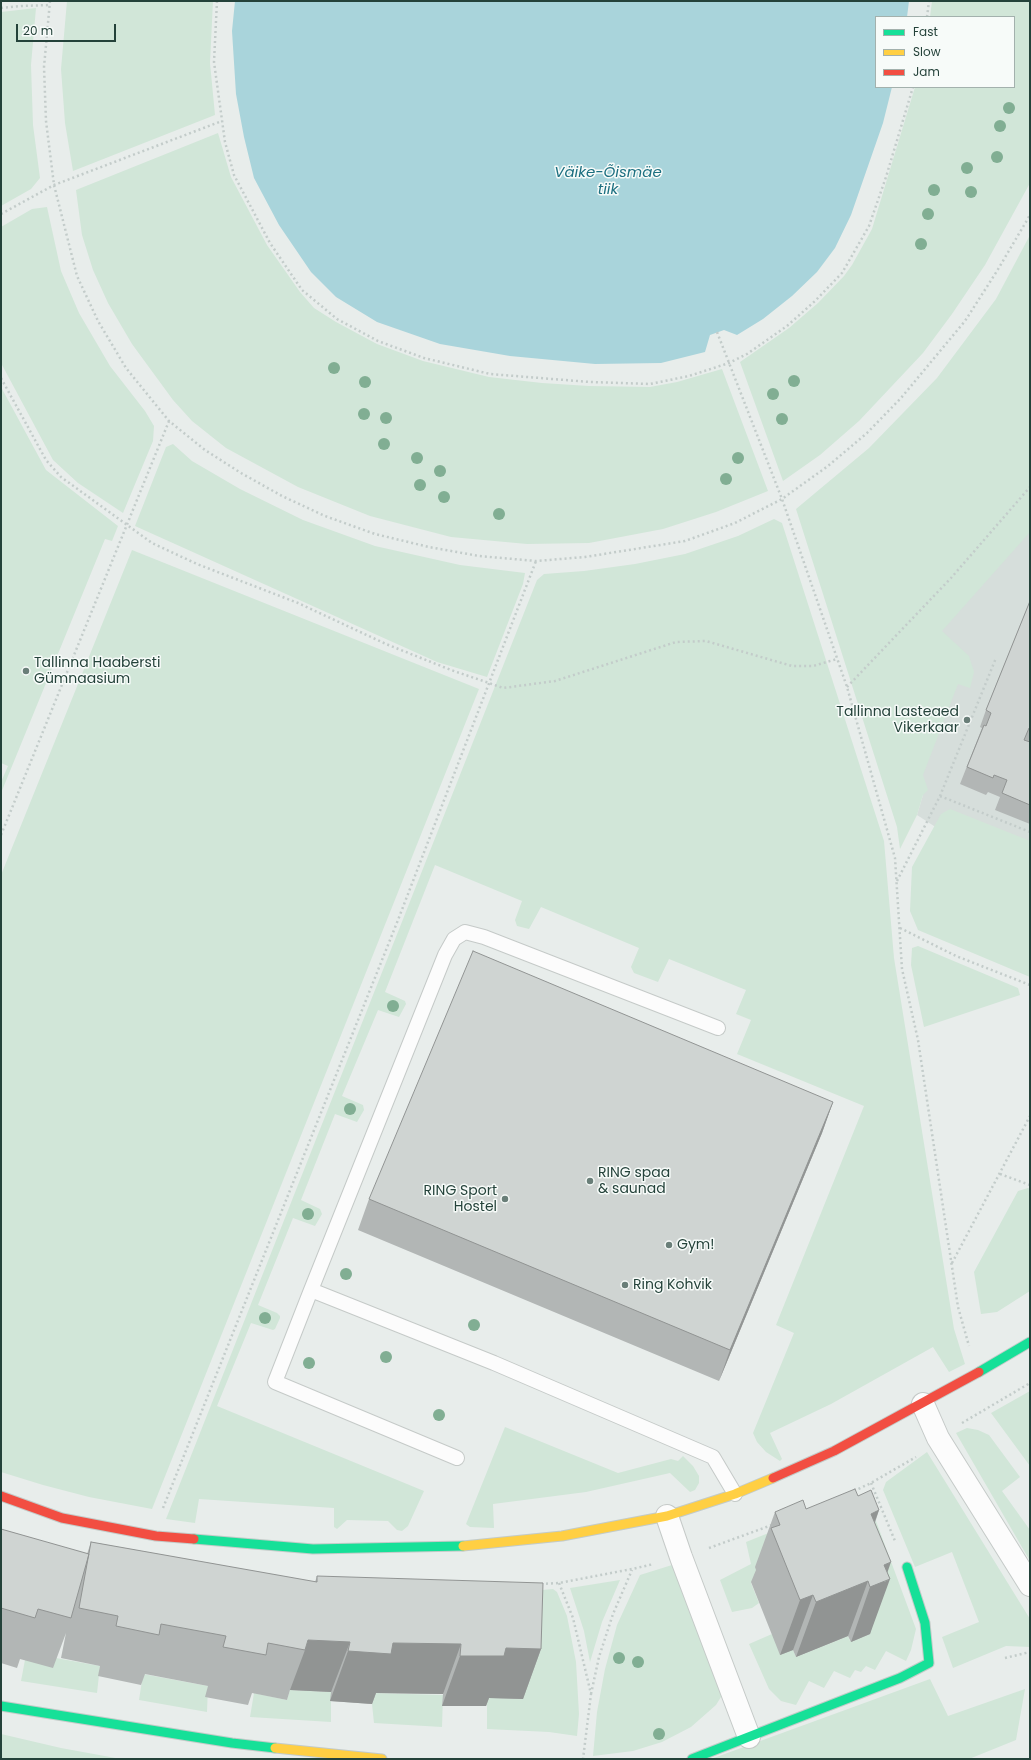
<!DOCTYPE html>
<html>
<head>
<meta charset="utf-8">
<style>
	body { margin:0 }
	#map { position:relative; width:1031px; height:1760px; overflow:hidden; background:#e8edeb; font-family:Poppins,sans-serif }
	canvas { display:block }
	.frame { position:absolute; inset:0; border:2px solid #24423a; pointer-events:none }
	.legend { position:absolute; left:875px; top:16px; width:140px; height:72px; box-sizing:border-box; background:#f7fbf9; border:1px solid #a3b1ad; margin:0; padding:5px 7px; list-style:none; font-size:12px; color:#24423a }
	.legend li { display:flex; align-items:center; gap:8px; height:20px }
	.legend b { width:20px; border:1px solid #a3b1ad }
	.scale { position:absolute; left:16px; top:24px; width:100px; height:18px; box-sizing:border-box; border:2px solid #24423a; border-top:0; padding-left:5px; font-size:12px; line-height:14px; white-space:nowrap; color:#24423a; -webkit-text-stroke:3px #f7fbf9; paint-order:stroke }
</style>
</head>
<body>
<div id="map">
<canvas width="1031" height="1760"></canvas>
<div class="frame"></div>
<ul class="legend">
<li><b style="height:5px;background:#16e098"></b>Fast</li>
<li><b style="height:5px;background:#ffcf43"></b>Slow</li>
<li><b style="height:5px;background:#f24e42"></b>Jam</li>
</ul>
<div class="scale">20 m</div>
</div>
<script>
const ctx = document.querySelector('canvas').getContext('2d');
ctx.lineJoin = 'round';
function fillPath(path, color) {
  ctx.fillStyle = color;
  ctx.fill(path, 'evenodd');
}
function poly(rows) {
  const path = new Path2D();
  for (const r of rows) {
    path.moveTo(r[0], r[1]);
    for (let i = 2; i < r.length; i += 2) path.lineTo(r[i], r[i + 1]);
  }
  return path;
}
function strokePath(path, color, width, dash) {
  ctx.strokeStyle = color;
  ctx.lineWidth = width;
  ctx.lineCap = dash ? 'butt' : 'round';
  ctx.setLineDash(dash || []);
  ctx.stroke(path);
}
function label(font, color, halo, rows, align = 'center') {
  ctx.font = font + ' Poppins,sans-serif';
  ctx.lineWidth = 3;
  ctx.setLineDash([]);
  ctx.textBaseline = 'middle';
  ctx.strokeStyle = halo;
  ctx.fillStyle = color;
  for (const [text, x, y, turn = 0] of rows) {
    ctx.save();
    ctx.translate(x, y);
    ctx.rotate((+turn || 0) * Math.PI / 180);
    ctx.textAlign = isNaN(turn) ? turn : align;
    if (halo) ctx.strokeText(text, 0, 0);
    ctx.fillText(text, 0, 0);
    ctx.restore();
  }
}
fillPath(poly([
	[1030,526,1030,963,934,826,917,815,923,795,894,677]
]), '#d6dedb');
fillPath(poly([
	[67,1,213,1,210,63,215,115,73,171,65,123,61,69],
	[932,1,1030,1,1030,183,985,265,952,314,923,353,859,421,820,455,783,481,740,362,789,328,818,303,844,276,852,265,872,229,915,87,1014,87,1014,17,930,17],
	[36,8,31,65,33,125,40,178,31,189,1,206,1,12],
	[218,133,231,177,267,245,300,292,314,308,336,322,377,344,423,361,489,377,542,383,589,386,650,387,677,382,722,369,768,491,716,512,663,529,589,543,527,544,451,537,370,516,298,487,226,448,192,421,173,400,132,344,108,303,93,270,82,235,76,190],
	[47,207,61,271,79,313,110,366,145,411,154,426,153,441,123,513,78,483,53,460,1,363,1,227,32,209],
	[1030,235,1030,532,942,631,969,656,974,672,970,688,958,684,923,775,928,790,923,795,917,815,900,849,897,827,796,509,869,448,937,378,996,299],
	[1,387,46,470,118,526,112,541,105,539,1,793,1,782,8,766,1,763],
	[173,444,192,461,240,489,303,520,375,546,460,565,525,573,523,584,487,677,437,662,135,526,166,447],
	[774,519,782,523,884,841,894,958,954,1329,965,1364,949,1372,933,1347,831,1404,770,1433,782,1459,780,1461,766,1452,757,1442,753,1433,794,1333,776,1325,864,1106,737,1054,751,1020,736,1014,746,990,669,959,658,982,634,973,631,967,639,948,541,907,529,929,517,926,515,920,522,901,435,865,385,992,405,1001,406,1004,399,1017,378,1010,342,1096,363,1105,364,1110,357,1122,335,1114,301,1200,320,1209,322,1214,315,1226,293,1218,258,1305,277,1313,280,1316,280,1318,275,1329,273,1330,251,1323,217,1406,424,1491,408,1526,402,1531,397,1530,388,1521,347,1520,337,1529,334,1527,334,1508,199,1499,195,1523,166,1519,537,580,544,574,584,571,635,564,685,554,738,536],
	[132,550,479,689,152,1509,89,1497,43,1485,1,1472,1,875],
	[950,809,1030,841,1030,977,918,930,910,911,912,867,941,814],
	[918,946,1018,988,1020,995,924,1027,911,965,912,948],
	[1028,1188,1030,1189,1030,1291,997,1312,981,1314,974,1272,1018,1191],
	[1030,1391,1030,1466,991,1413],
	[505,1427,618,1473,671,1459,678,1461,683,1456,693,1466,699,1476,699,1483,695,1490,690,1492,670,1473,586,1492,493,1504,494,1528,470,1527,466,1524],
	[967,1428,978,1430,989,1435,1020,1477,1002,1491,1030,1530,1030,1561,956,1433],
	[927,1452,1030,1619,1030,1647,1006,1646,953,1668,942,1637,979,1622,952,1552,915,1567,883,1490,886,1482],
	[866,1494,916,1629,911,1650,906,1661,886,1651,875,1670,866,1666,861,1672,855,1670,850,1678,834,1671,824,1688,809,1681,796,1705,781,1701,769,1689,749,1644,772,1634,793,1650,796,1657,848,1636,850,1641,870,1634,760,1579,751,1583,759,1603,752,1608,732,1612,720,1580,751,1564,746,1542],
	[1,1552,88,1575,477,1596,553,1589,557,1592,567,1616,576,1662,579,1714,577,1736,549,1732,487,1729,487,1698],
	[672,1565,724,1692,716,1705,691,1727,662,1742,633,1751,593,1756,597,1712,605,1669,617,1625,640,1575],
	[620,1580,602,1622,590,1662,584,1631,570,1588],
	[56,1658,100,1666,97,1693,21,1681,25,1660],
	[143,1674,208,1686,207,1712,139,1700],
	[930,1679,948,1716,1025,1689,1016,1740,969,1759,711,1759],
	[290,1690,331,1692,331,1722,250,1717,254,1693,287,1700],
	[374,1693,443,1695,442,1727,374,1723,372,1704],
	[1,1734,61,1748,121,1759,1,1759]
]), '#d1e6d8');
fillPath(poly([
	[235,1,909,1,907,17,876,17,876,87,892,87,883,123,851,215,835,248,817,272,792,296,763,319,737,335,724,330,710,335,705,352,661,363,595,364,510,356,440,344,377,322,336,297,311,272,279,225,254,178,244,137,236,94,232,31]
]), '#a9d4db');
const lane = poly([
	[311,1290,445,955,454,939,465,932,484,937,718,1028],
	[457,1458,275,1382,311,1290,494,1363,713,1457,735,1494]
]);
const street = poly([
	[923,1404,938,1438,1030,1585],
	[667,1516,681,1557,749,1737]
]);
const fast = poly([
	[979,1372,1030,1342],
	[194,1539,313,1549,463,1546],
	[1,1706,232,1743,275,1748],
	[692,1759,900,1678,929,1663,925,1623,907,1567]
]);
const slow = poly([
	[463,1546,562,1536,667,1516,735,1494,773,1478],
	[275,1748,382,1759]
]);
const jam = poly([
	[773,1478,834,1451,979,1372],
	[1,1496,62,1518,156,1536,194,1539]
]);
strokePath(lane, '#c5cac8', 16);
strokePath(street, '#c5cac8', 24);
strokePath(fast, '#c3cbc8', 11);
strokePath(slow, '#c3cbc8', 11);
strokePath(jam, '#c3cbc8', 11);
strokePath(poly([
	[50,1,44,67,46,121,54,185,77,276,98,321,126,368,169,421,205,450,241,473,282,496,325,516,375,534,429,547,479,556,536,561,585,557,685,541,735,523,782,499,828,466,867,433,901,398,965,321,997,271,1030,215],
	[217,1,214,62,225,142,234,175,270,243,302,290,337,319,378,341,424,358,490,374,590,382,650,384,689,376,729,363,747,354,787,326,815,301,842,273,869,226,886,177,913,87],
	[1,8,21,6,50,5],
	[927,17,929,1],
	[1,214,54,185,222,121],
	[717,332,782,499,847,687,895,858,902,969,918,1040,958,1307,969,1346],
	[1,378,46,460,61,477,152,543,197,564,298,603,386,644,451,670,489,683,503,688,555,681,676,642,706,641,792,666,813,666,837,659],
	[847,687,951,578,1030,487],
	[940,796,1030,832],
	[1,835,169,421],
	[897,881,940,796,996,658],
	[900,928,956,956,1030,985],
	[1000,1174,1030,1185],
	[952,1263,1030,1116],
	[962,1423,1030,1383],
	[871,1483,895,1541],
	[854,1491,871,1483,916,1457],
	[163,1508,398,920,536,561],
	[709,1548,772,1525],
	[559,1583,573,1618,591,1694,583,1759],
	[541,1584,559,1583,632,1569,654,1564],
	[1005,1658,1030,1652],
	[591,1694,599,1657,613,1614,632,1570]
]), '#c3ccca', 2.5, [2, 3]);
strokePath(lane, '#fcfcfc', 14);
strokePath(street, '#fcfcfc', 22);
strokePath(fast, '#16e098', 9);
strokePath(slow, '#ffcf43', 9);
strokePath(jam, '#f24e42', 9);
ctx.fillStyle = '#81ae93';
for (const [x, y] of [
	[1009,108],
	[1000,126],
	[997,157],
	[967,168],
	[934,190],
	[971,192],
	[928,214],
	[921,244],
	[334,368],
	[794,381],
	[365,382],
	[773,394],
	[364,414],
	[386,418],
	[782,419],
	[384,444],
	[417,458],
	[738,458],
	[440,471],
	[726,479],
	[420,485],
	[444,497],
	[499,514],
	[393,1006],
	[350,1109],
	[308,1214],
	[346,1274],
	[265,1318],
	[474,1325],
	[386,1357],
	[309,1363],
	[439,1415],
	[619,1658],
	[638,1662],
	[659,1734]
]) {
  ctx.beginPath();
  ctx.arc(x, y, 6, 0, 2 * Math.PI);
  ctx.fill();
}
fillPath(poly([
	[1030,601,1030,824,995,810,1000,797,988,792,986,795,960,784,982,728,980,727,986,710],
	[833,1102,822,1133,719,1381,358,1230,369,1199],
	[858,1496,879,1510,875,1523,887,1572,870,1634,851,1642,848,1636,796,1657,793,1650,780,1655,751,1582,756,1570,755,1567,775,1512,806,1509],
	[1,1529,87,1554,91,1542,315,1582,317,1576,541,1649,523,1699,489,1698,486,1706,442,1706,443,1694,376,1693,372,1704,330,1701,331,1692,290,1690,287,1700,252,1693,248,1705,205,1697,208,1686,145,1674,141,1685,98,1676,100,1666,61,1658,66,1633,53,1668,20,1659,17,1668,1,1663]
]), '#b2b6b5');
fillPath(poly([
	[833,1102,822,1133,719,1381,730,1350],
	[879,1510,859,1565,871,1514],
	[891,1562,884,1582,890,1579,870,1634,851,1642,870,1587,884,1565],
	[868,1581,848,1636,796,1657,816,1602],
	[813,1595,793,1650,780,1655,800,1600],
	[308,1640,350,1642,331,1692,290,1690,305,1650],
	[393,1643,461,1644,443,1694,376,1693,372,1704,330,1701,348,1651],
	[506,1648,541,1649,523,1699,489,1698,486,1706,442,1706,460,1656]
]), '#919493');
const building = poly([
	[1030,601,1030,728,1029,728,1024,740,1030,742,1030,805,1002,793,1007,780,994,775,993,778,967,767,984,725,986,726,991,713,986,710,1030,601],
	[473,951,833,1102,730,1350,369,1199,473,951],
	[855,1489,858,1496,871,1490,879,1510,871,1514,891,1562,884,1565,890,1579,870,1587,868,1581,816,1602,813,1595,800,1600,771,1528,780,1525,775,1512,803,1500,806,1509,855,1489],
	[1,1529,89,1554,71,1618,38,1609,35,1618,1,1608,1,1529],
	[91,1542,317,1582,317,1576,543,1583,541,1649,506,1648,504,1656,460,1656,461,1644,393,1643,391,1654,348,1651,350,1642,308,1640,305,1650,268,1643,266,1655,223,1647,226,1636,161,1624,159,1635,116,1626,118,1616,79,1608,91,1542]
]);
fillPath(building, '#cfd4d2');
strokePath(building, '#919493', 1);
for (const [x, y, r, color] of [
	[26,671,4,"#697e78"],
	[967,720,4,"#697e78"],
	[590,1181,4,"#697e78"],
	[505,1199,4,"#697e78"],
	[669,1245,4,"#697e78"],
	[625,1285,4,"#697e78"]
]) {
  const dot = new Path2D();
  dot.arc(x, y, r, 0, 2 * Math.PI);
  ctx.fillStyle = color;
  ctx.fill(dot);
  strokePath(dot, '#f7fbf9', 1.5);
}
label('14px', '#24423a', '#f7fbf9', [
	["Tallinna Haabersti",34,663],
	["Gümnaasium",34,679],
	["Tallinna Lasteaed",959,712,"right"],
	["Vikerkaar",959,728,"right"],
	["RING spaa",598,1173],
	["& saunad",598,1189],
	["RING Sport",497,1191,"right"],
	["Hostel",497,1207,"right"],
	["Gym!",677,1245],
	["Ring Kohvik",633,1285]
], 'left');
label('italic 15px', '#1c6f80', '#f7fbf9', [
	["Väike-Õismäe",608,173],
	["tiik",608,190]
]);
</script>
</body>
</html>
